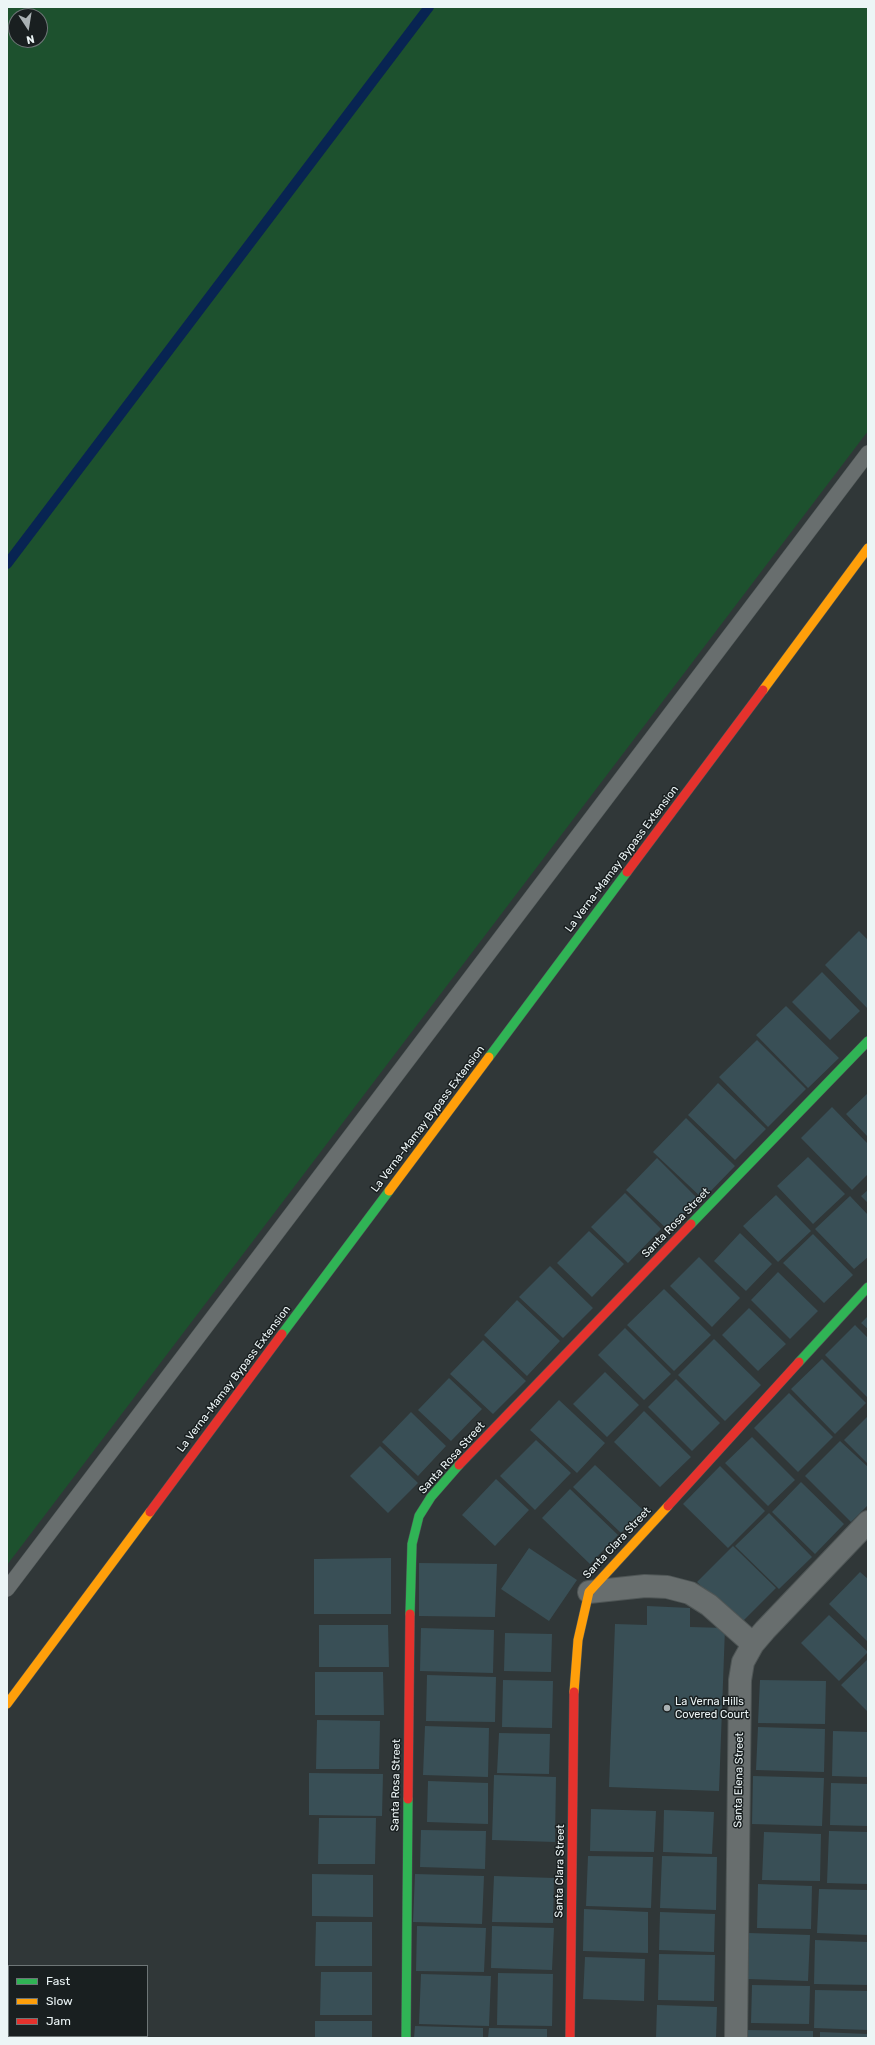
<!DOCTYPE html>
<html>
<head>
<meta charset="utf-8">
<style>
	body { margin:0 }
	#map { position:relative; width:875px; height:2045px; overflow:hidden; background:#303738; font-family:Rubik,sans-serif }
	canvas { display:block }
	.frame { position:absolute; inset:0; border:8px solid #ecf5f6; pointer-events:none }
	.legend { position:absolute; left:8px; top:1965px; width:140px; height:72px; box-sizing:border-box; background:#191f20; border:1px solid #6d7576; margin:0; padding:5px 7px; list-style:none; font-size:12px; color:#ecf5f6 }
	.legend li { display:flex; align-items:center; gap:8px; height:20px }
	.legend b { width:20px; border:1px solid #6d7576 }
	.north { position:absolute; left:8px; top:8px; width:40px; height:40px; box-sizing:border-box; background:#191f20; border:1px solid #6d7576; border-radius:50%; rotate:168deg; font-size:11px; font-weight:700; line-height:16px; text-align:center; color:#ecf5f6 }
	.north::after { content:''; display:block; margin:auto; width:14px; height:18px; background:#aab2b4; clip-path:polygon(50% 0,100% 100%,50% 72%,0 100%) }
</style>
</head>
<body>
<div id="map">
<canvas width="875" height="2045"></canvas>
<div class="frame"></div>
<ul class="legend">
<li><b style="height:5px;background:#30b455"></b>Fast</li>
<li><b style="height:5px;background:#ff9f0a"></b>Slow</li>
<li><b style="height:5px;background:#e5322d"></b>Jam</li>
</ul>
<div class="north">N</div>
</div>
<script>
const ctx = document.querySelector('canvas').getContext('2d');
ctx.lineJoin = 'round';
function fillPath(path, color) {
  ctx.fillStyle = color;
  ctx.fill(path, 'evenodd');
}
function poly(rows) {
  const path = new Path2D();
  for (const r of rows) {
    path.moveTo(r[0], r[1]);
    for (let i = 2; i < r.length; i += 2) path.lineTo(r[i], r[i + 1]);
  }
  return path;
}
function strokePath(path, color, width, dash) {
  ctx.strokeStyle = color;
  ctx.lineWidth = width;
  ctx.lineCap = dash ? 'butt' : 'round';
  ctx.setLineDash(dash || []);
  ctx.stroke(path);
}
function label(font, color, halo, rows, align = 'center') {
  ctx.font = font + ' Rubik,sans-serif';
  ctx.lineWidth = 3;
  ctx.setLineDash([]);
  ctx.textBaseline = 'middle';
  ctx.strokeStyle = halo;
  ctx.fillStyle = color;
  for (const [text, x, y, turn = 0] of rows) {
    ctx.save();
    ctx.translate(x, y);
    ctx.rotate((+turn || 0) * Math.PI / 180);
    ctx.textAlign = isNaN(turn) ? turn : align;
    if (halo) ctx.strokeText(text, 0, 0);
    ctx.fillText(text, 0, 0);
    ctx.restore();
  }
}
fillPath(poly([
	[7,7,868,7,868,431,7,1565],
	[16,16,40,16,40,40,16,40]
]), '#1d512e');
strokePath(poly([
	[7,564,429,7]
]), '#082452', 10);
fillPath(poly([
	[859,931,868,940,868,1009,825,965],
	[822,972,860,1011,830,1040,792,1002],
	[786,1006,839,1058,808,1088,756,1035],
	[757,1040,806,1089,768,1127,719,1077],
	[718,1083,766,1129,735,1160,688,1115],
	[868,1093,868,1137,846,1114],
	[832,1107,868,1144,868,1174,852,1190,801,1138],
	[686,1118,735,1166,703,1199,653,1152],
	[808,1157,845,1194,813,1224,777,1186],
	[657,1158,698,1199,668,1230,626,1190],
	[868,1190,868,1203,861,1196],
	[625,1193,661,1229,628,1263,591,1227],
	[776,1195,811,1231,778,1262,743,1226],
	[850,1196,868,1215,868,1257,854,1269,815,1229],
	[589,1231,624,1264,592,1297,557,1263],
	[740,1233,772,1264,746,1291,714,1261],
	[813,1234,853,1275,824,1303,783,1263],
	[699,1257,740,1298,712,1327,670,1286],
	[550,1266,593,1308,563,1338,519,1297],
	[778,1272,818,1311,790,1339,751,1300],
	[664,1289,711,1335,674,1371,627,1325],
	[517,1300,560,1341,527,1376,484,1335],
	[749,1308,786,1344,758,1371,722,1335],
	[868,1316,868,1329,861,1323],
	[855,1325,868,1338,868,1398,825,1355],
	[625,1328,671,1374,644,1400,598,1355],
	[714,1339,761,1385,725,1421,678,1375],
	[483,1340,526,1381,493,1414,450,1374],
	[822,1359,866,1403,835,1434,791,1389],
	[605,1372,639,1405,607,1437,573,1404],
	[449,1378,482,1409,451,1441,418,1410],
	[676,1379,720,1423,692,1451,648,1407],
	[789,1393,833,1437,798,1472,754,1428],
	[559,1400,605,1443,577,1473,530,1430],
	[644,1411,691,1457,660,1487,614,1442],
	[411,1412,446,1446,418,1476,382,1442],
	[868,1416,868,1464,844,1440],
	[752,1437,795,1480,768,1506,725,1463],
	[536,1440,571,1473,535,1510,500,1476],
	[840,1441,868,1467,868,1505,851,1522,805,1476],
	[380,1446,418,1483,388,1513,350,1476],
	[595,1465,643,1510,621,1533,573,1487],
	[720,1466,765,1511,728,1548,683,1504],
	[496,1479,529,1510,495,1546,462,1515],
	[801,1482,844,1524,815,1554,772,1512],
	[570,1489,618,1535,590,1564,542,1518],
	[769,1513,812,1557,779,1589,735,1546],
	[733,1546,776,1588,740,1624,697,1582],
	[529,1548,577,1580,549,1621,501,1589],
	[391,1558,391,1614,314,1614,314,1559],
	[419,1563,497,1564,495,1617,419,1616],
	[860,1572,868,1579,868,1642,829,1604],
	[647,1606,690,1608,690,1627,725,1628,719,1791,609,1787,615,1624,647,1625],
	[829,1615,868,1652,839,1681,801,1643],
	[319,1625,388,1625,389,1667,319,1667],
	[421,1628,494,1630,493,1673,420,1671],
	[505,1633,552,1634,551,1672,504,1671],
	[868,1659,868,1712,841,1685],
	[315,1672,383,1672,384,1715,315,1715],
	[427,1675,496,1677,495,1722,426,1721],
	[503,1680,553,1681,552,1728,502,1727],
	[760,1680,826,1681,825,1724,758,1723],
	[317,1720,380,1721,379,1769,316,1769],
	[425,1726,489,1728,488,1777,423,1775],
	[758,1727,825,1729,824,1772,756,1770],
	[833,1731,868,1732,868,1777,832,1776],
	[499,1733,550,1734,549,1774,497,1773],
	[309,1773,383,1774,382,1816,309,1815],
	[494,1775,556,1777,555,1842,492,1840],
	[753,1776,824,1778,822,1826,752,1824],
	[428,1781,488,1783,488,1824,427,1822],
	[831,1783,868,1784,868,1826,830,1825],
	[591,1809,656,1811,654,1852,590,1851],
	[664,1810,714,1812,712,1854,663,1852],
	[319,1818,376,1818,375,1864,318,1864],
	[421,1830,486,1831,485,1869,420,1867],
	[829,1831,868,1832,868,1884,827,1883],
	[764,1832,821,1834,820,1881,762,1880],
	[588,1856,653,1857,651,1908,586,1906],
	[662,1856,717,1857,716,1910,660,1908],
	[312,1874,373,1875,373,1917,312,1916],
	[415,1874,484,1876,482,1924,413,1922],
	[494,1876,554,1878,553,1923,492,1922],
	[758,1884,812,1886,811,1929,757,1928],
	[819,1889,868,1890,868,1935,817,1933],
	[584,1909,648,1912,648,1953,583,1951],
	[660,1912,715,1914,714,1952,659,1950],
	[316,1922,372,1922,372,1966,315,1966],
	[417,1926,486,1928,484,1972,416,1971],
	[492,1926,554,1928,552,1970,491,1968],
	[749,1933,810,1935,808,1981,748,1979],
	[815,1940,868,1942,868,1985,814,1984],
	[659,1954,715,1955,714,2001,658,2000],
	[585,1957,645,1959,644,2001,583,1999],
	[321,1972,372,1972,372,2015,320,2015],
	[498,1973,553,1974,552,2026,497,2025],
	[421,1974,491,1976,489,2026,419,2024],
	[752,1985,810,1986,809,2024,751,2023],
	[815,1990,868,1991,868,2030,814,2028],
	[657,2005,717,2007,716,2038,656,2038],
	[315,2021,372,2021,372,2038,315,2038],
	[415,2026,483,2028,483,2038,414,2038],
	[489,2028,547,2029,547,2038,488,2038],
	[744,2030,813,2031,813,2038,744,2038],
	[820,2032,868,2034,868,2038,820,2038]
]), '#394f56');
const lane = poly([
	[7,1589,868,453]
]);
const street = poly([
	[589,1592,645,1586,667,1587,690,1593,709,1605,753,1644],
	[736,2038,740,1680,743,1662,753,1644,765,1630,868,1522]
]);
const fast = poly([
	[489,1057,627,872],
	[691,1224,868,1041],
	[282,1334,389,1191],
	[799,1362,868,1287],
	[410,1614,412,1544,419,1516,431,1497,459,1465],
	[406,2038,408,1799]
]);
const slow = poly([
	[763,690,868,548],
	[389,1191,489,1057],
	[574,1692,578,1640,589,1592,668,1506],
	[7,1704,150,1512]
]);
const jam = poly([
	[627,872,763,690],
	[459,1465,691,1224],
	[668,1506,799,1362],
	[150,1512,282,1334],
	[408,1799,410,1614],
	[570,2038,574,1692]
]);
strokePath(lane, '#4f5656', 16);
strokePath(street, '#4f5656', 24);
strokePath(fast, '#4f5656', 10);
strokePath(slow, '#4f5656', 10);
strokePath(jam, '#4f5656', 10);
strokePath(lane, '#686e6e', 15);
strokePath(street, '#686e6e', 22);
strokePath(fast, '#30b455', 9);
strokePath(slow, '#ff9f0a', 9);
strokePath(jam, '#e5322d', 9);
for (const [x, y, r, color] of [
	[667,1708,4,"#aab2b4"]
]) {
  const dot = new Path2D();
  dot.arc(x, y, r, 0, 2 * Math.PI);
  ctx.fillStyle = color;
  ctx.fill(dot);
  strokePath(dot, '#191f20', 1.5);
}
label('11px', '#ecf5f6', '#191f20', [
	["La Verna-Mamay Bypass Extension",622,859,-53],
	["La Verna-Mamay Bypass Extension",428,1119,-53],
	["Santa Rosa Street",676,1223,-46],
	["La Verna-Mamay Bypass Extension",234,1379,-53],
	["Santa Rosa Street",452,1458,-48],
	["Santa Clara Street",617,1543,-47],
	["Santa Elena Street",739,1780,-89],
	["Santa Rosa Street",396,1785,-89],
	["Santa Clara Street",560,1871,-89]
]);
label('11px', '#ecf5f6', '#191f20', [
	["La Verna Hills",675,1702],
	["Covered Court",675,1715]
], 'left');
</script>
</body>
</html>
